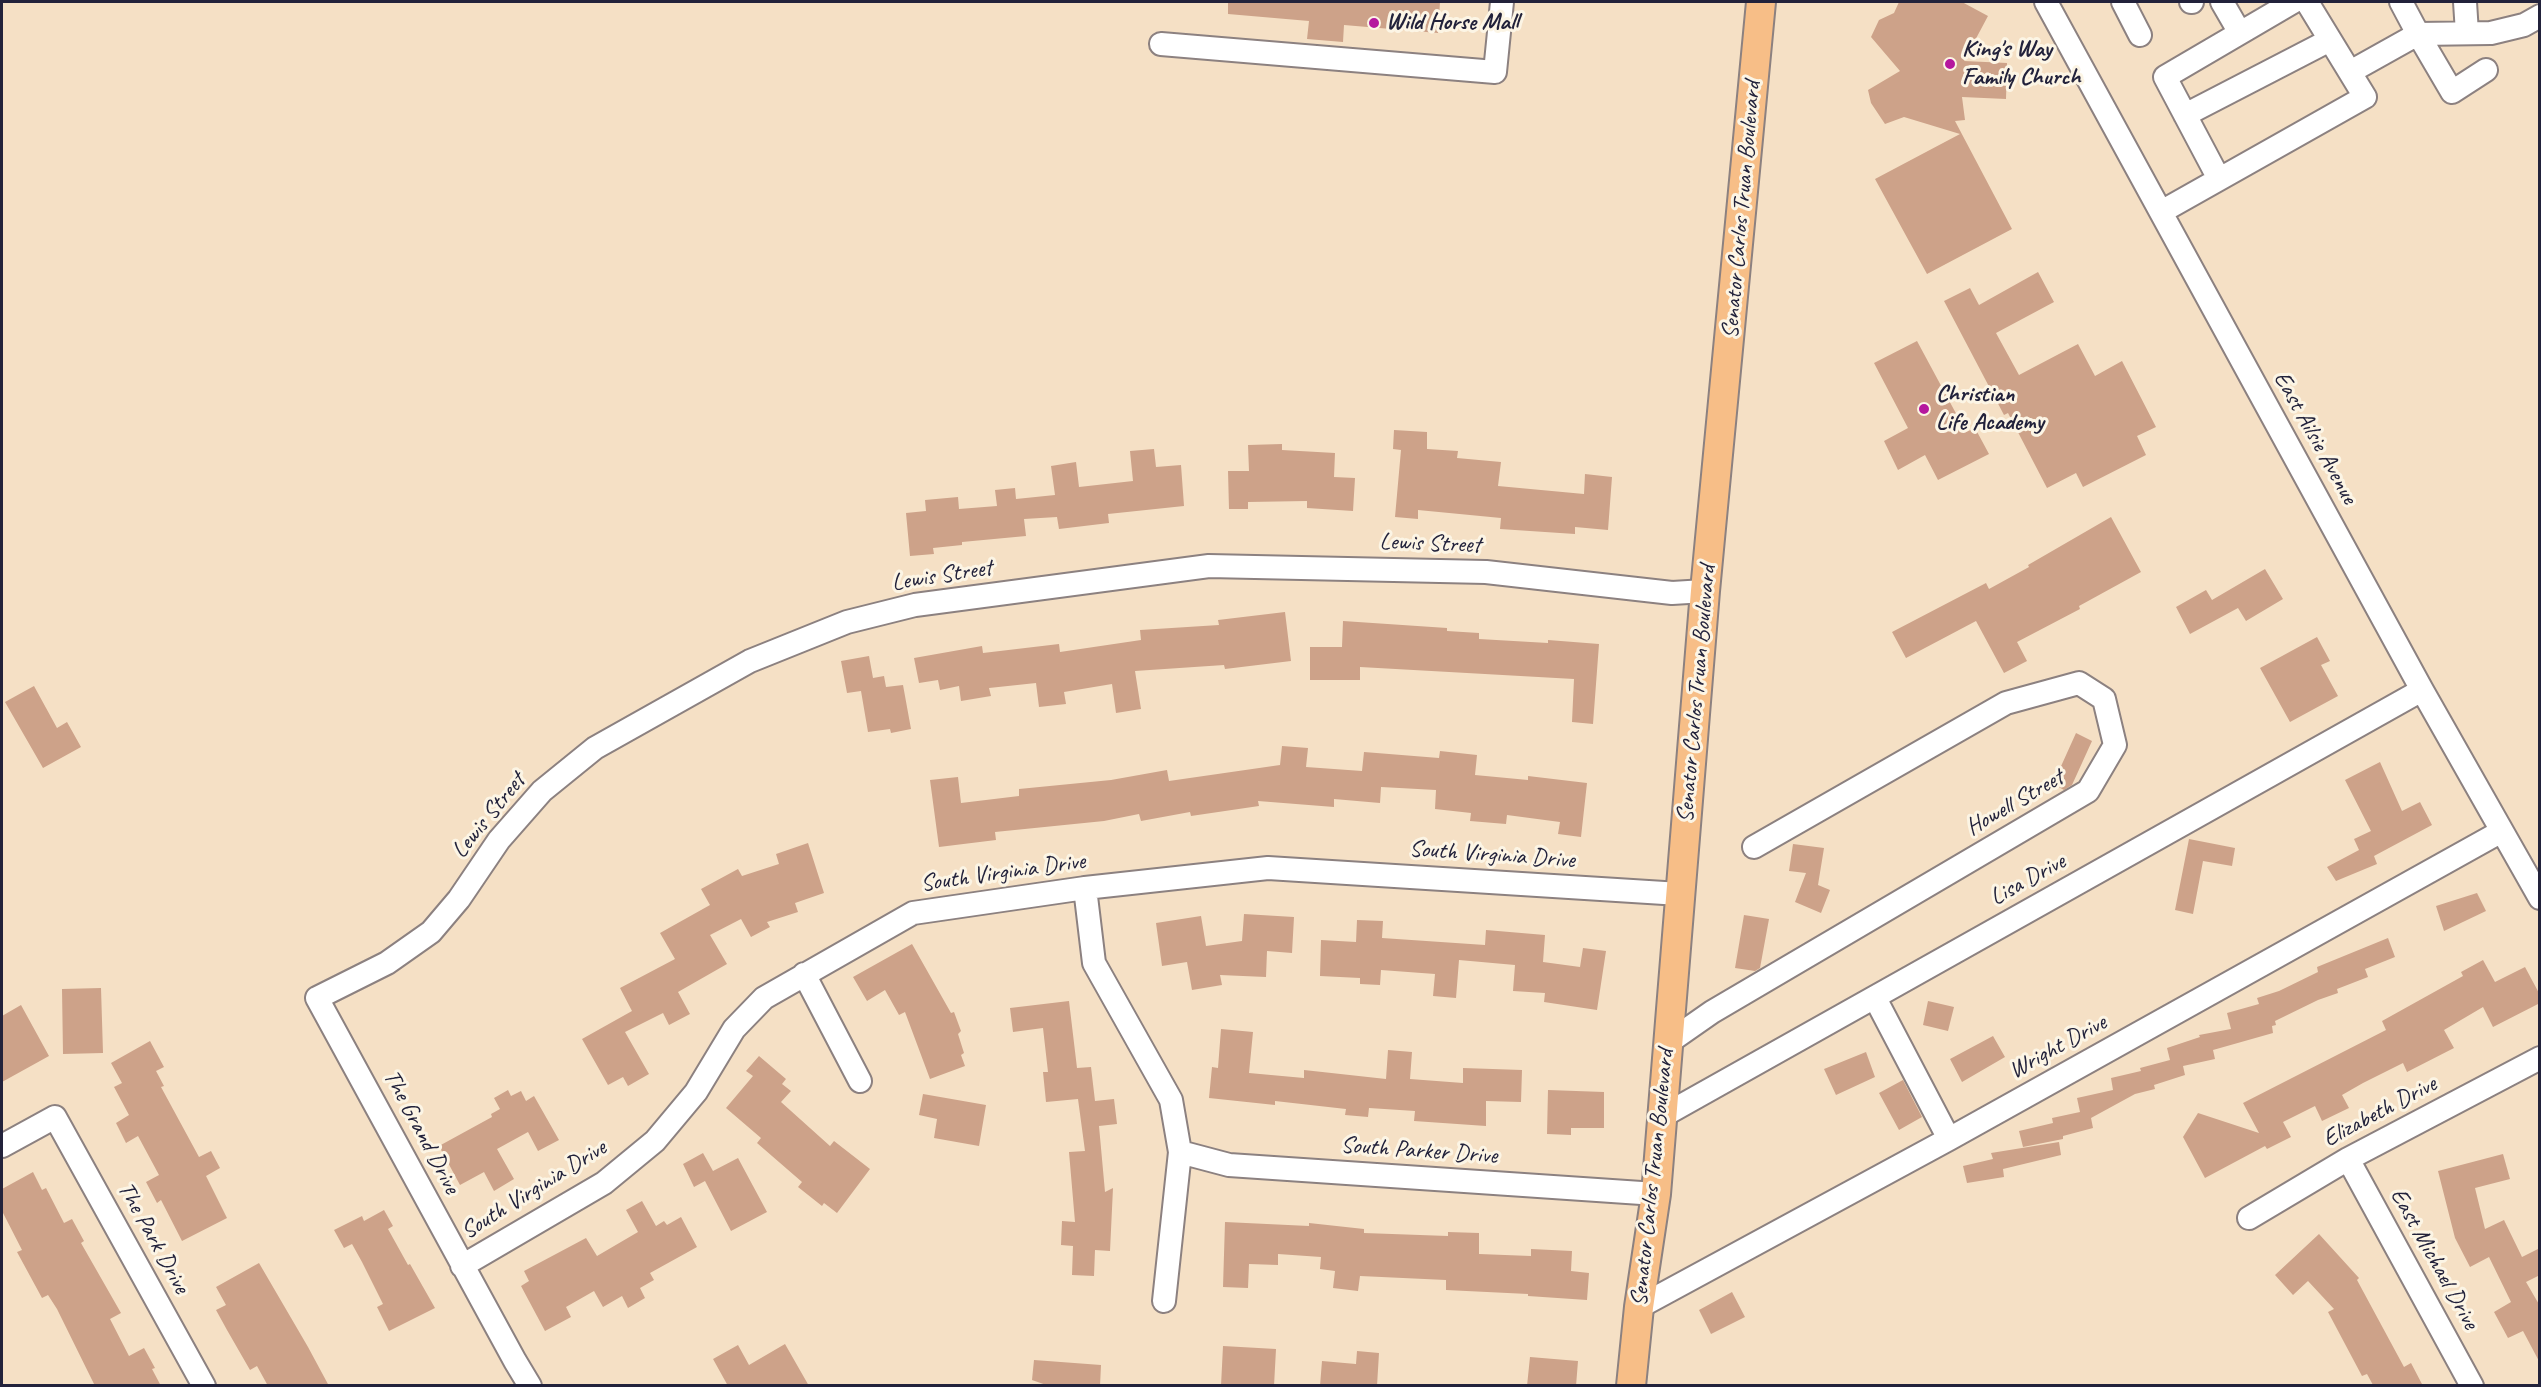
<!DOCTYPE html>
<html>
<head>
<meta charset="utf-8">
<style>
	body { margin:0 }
	#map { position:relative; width:2541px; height:1387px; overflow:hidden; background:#f5e0c5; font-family:Caveat,sans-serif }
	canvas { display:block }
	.frame { position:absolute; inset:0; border:3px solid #22223b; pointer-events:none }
</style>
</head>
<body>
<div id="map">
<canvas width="2541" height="1387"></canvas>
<div class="frame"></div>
</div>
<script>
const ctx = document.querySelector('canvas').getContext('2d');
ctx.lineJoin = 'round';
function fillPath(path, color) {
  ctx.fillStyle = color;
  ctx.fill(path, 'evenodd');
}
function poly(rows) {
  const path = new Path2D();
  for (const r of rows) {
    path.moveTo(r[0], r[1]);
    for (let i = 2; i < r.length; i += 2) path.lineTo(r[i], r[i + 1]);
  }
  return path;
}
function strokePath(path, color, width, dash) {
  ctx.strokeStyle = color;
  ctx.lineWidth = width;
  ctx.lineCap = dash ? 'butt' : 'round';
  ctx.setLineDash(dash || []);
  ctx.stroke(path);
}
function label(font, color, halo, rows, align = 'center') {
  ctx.font = font + ' Caveat,sans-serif';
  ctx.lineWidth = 6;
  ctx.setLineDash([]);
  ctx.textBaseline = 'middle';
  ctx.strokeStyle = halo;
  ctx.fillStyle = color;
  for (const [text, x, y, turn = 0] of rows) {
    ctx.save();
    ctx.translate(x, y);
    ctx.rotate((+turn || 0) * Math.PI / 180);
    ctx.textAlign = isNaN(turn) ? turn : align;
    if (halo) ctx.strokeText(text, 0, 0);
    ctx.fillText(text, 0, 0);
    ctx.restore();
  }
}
fillPath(poly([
	[1228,2,1440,2,1438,33,1344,25,1343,42,1307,39,1309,21,1228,14],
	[1899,2,1962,2,1988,16,1964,61,2007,63,2006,99,1962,97,1965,120,1955,121,2012,229,1927,274,1875,179,1960,134,1904,117,1885,124,1871,103,1868,90,1900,71,1871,37,1879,20,1894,13],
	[2038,272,2054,302,1996,333,2019,375,2078,344,2095,376,2122,361,2156,427,2137,436,2146,455,2083,487,2076,473,2047,488,2008,413,2004,415,1944,301,1970,288,1979,305],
	[1917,341,1966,432,1975,428,1989,454,1938,480,1925,455,1898,470,1884,441,1908,428,1874,363],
	[1394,430,1427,432,1427,449,1458,451,1457,458,1501,462,1498,486,1584,494,1585,474,1612,477,1608,530,1575,527,1575,534,1500,529,1501,518,1418,510,1418,519,1395,517,1401,450,1393,449],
	[1282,444,1282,450,1335,453,1334,477,1355,478,1353,511,1307,508,1307,501,1248,502,1248,509,1229,509,1228,471,1249,471,1248,445],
	[1154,449,1156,467,1181,465,1184,506,1108,514,1109,523,1059,529,1057,517,1024,519,1026,536,962,542,962,545,933,548,934,554,910,556,906,513,926,511,925,500,958,497,959,509,997,506,995,490,1015,488,1016,499,1055,495,1051,466,1076,462,1079,487,1133,481,1130,451],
	[2111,517,2141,572,2079,606,2080,609,2017,642,2027,661,2004,673,1976,621,1906,658,1892,632,1986,583,1989,589,2029,567,2028,565],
	[2265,569,2283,599,2246,621,2238,608,2190,634,2176,607,2206,590,2212,600],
	[1285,612,1291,661,1225,669,1224,665,1135,671,1141,709,1116,713,1112,684,1064,692,1066,704,1039,707,1036,683,989,688,991,696,961,701,959,686,940,690,938,680,919,683,914,658,982,646,983,653,1059,644,1060,652,1141,640,1140,630,1219,625,1218,620],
	[1343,621,1447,628,1447,631,1479,633,1479,639,1548,643,1548,640,1599,644,1593,724,1572,722,1574,679,1360,667,1360,680,1310,680,1310,647,1342,647],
	[2317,637,2330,661,2321,665,2338,696,2290,722,2260,668],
	[869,656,873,678,884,676,886,687,903,685,911,729,891,733,890,729,868,732,861,691,847,693,841,661],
	[34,686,57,728,67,722,81,747,43,768,5,702],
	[2076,733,2092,741,2072,785,2064,790,2053,784],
	[1282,746,1308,748,1306,767,1362,771,1364,752,1439,758,1440,751,1477,755,1475,775,1528,780,1528,776,1587,783,1581,837,1558,834,1560,822,1507,815,1506,824,1470,821,1471,813,1435,809,1436,790,1381,787,1380,803,1334,799,1334,807,1258,801,1259,806,1191,816,1190,812,1141,821,1139,814,1104,821,995,832,996,840,939,847,930,780,958,777,961,803,1019,796,1019,789,1111,780,1167,770,1169,781,1280,765],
	[2380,762,2402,811,2420,802,2432,825,2374,856,2377,864,2336,881,2327,867,2359,850,2354,839,2371,831,2345,780],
	[2189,839,2235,848,2232,866,2203,861,2193,914,2175,910],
	[808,843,824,893,795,903,798,912,767,922,770,927,751,937,741,919,710,935,727,964,678,992,690,1014,669,1025,663,1013,625,1032,649,1074,628,1086,623,1077,608,1085,582,1039,632,1011,620,988,675,959,660,933,710,905,701,889,738,869,742,876,779,864,776,854],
	[1793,844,1824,848,1818,885,1830,890,1821,913,1795,902,1806,873,1789,871],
	[2477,893,2486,911,2444,931,2436,906],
	[1244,914,1294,917,1292,953,1267,951,1266,977,1220,975,1222,985,1192,990,1187,962,1162,966,1156,923,1201,916,1206,946,1242,941],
	[1744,915,1769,919,1760,968,1755,971,1735,968],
	[1357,920,1383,921,1382,938,1485,945,1486,930,1545,935,1543,962,1580,967,1583,948,1606,951,1597,1010,1544,1002,1545,993,1513,991,1515,965,1459,960,1456,998,1433,996,1435,974,1381,970,1380,985,1360,984,1360,978,1320,976,1321,940,1356,942],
	[2388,938,2395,957,2365,969,2368,977,2337,989,2338,993,2318,1000,2275,1021,2276,1025,2272,1026,2273,1033,2213,1050,2215,1059,2183,1066,2185,1075,2154,1085,2155,1089,2135,1094,2091,1118,2093,1128,2063,1136,2063,1139,2023,1147,2019,1131,2053,1123,2052,1118,2080,1112,2077,1098,2113,1090,2111,1078,2141,1071,2140,1068,2170,1060,2167,1048,2200,1037,2199,1035,2231,1029,2227,1013,2259,1004,2257,998,2279,991,2318,972,2317,967],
	[912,944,951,1013,954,1012,961,1031,958,1034,964,1053,961,1055,965,1066,930,1079,905,1012,899,1015,885,990,867,1001,853,977],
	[2483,960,2495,982,2525,967,2540,995,2540,1003,2493,1027,2483,1007,2444,1030,2454,1048,2407,1072,2403,1063,2363,1083,2342,1095,2349,1108,2322,1121,2315,1106,2283,1122,2291,1137,2267,1149,2265,1146,2205,1178,2183,1137,2198,1113,2259,1133,2243,1103,2386,1030,2382,1021,2463,976,2461,972],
	[101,988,103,1053,63,1054,62,989],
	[1069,1001,1077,1068,1091,1067,1095,1101,1114,1099,1117,1124,1099,1126,1105,1192,1113,1188,1110,1251,1095,1250,1094,1276,1072,1275,1073,1246,1061,1245,1062,1221,1075,1222,1069,1152,1085,1151,1078,1099,1046,1102,1043,1072,1048,1072,1043,1028,1013,1032,1010,1008],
	[1928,1001,1954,1007,1948,1031,1923,1025],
	[21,1005,49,1056,2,1082,2,1016],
	[1221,1029,1253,1032,1249,1073,1304,1078,1304,1070,1386,1079,1388,1050,1412,1052,1410,1079,1463,1083,1463,1068,1522,1070,1521,1102,1486,1101,1486,1126,1414,1121,1415,1111,1369,1108,1368,1117,1345,1115,1346,1109,1275,1101,1275,1105,1209,1098,1212,1067,1218,1068],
	[1993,1036,2005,1057,1962,1082,1950,1059],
	[150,1041,164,1067,156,1071,164,1086,161,1087,199,1157,211,1151,220,1168,206,1176,227,1218,182,1241,161,1200,157,1203,146,1182,159,1175,138,1136,126,1143,116,1123,129,1115,114,1087,122,1083,111,1063],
	[1866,1052,1875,1077,1836,1095,1824,1069],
	[759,1056,786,1079,782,1084,791,1091,781,1102,830,1146,834,1141,870,1169,837,1213,824,1203,822,1206,798,1187,802,1182,757,1143,761,1138,726,1108,753,1076,746,1071],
	[1903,1080,1922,1117,1899,1130,1879,1093],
	[508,1090,511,1096,521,1091,526,1101,534,1096,559,1140,538,1151,528,1132,497,1149,514,1179,494,1191,484,1172,460,1185,439,1146,492,1117,491,1114,500,1109,494,1098],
	[1548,1090,1604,1092,1604,1128,1571,1128,1571,1135,1547,1134],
	[923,1094,986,1105,979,1146,934,1138,937,1119,919,1115],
	[2059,1142,2061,1155,2003,1169,2004,1177,1967,1183,1963,1166,1993,1159,1991,1153],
	[703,1153,713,1171,738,1158,767,1212,731,1231,705,1181,694,1187,683,1164],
	[2503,1154,2510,1179,2475,1188,2485,1229,2504,1220,2522,1257,2540,1248,2540,1275,2526,1282,2540,1306,2540,1363,2523,1331,2508,1338,2494,1312,2511,1302,2489,1257,2470,1267,2455,1238,2438,1171],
	[33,1172,42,1190,46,1188,64,1223,72,1219,84,1241,81,1243,121,1313,110,1319,129,1356,144,1348,155,1368,152,1369,161,1386,95,1386,57,1309,48,1295,42,1298,17,1252,22,1250,2,1211,2,1189],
	[642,1201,656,1226,664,1221,667,1225,681,1217,697,1247,650,1273,654,1280,640,1288,645,1298,628,1308,622,1296,603,1307,594,1291,566,1307,571,1317,545,1331,521,1286,529,1281,524,1271,586,1238,597,1256,638,1232,626,1210],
	[384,1210,393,1226,388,1229,408,1265,410,1264,435,1308,389,1331,377,1307,383,1304,362,1262,352,1244,344,1248,334,1230,362,1216,364,1221],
	[1225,1222,1309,1226,1309,1223,1364,1229,1364,1233,1448,1236,1448,1232,1479,1233,1479,1254,1531,1256,1531,1249,1572,1251,1571,1271,1589,1273,1587,1300,1528,1296,1528,1294,1446,1290,1446,1280,1360,1276,1358,1291,1333,1288,1335,1271,1320,1269,1321,1257,1278,1254,1278,1265,1249,1264,1248,1288,1223,1287],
	[2319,1234,2359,1278,2357,1280,2404,1367,2411,1363,2423,1386,2371,1386,2373,1385,2367,1374,2362,1376,2328,1312,2334,1309,2308,1281,2293,1295,2275,1275],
	[259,1263,308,1347,329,1386,268,1386,257,1366,250,1370,227,1330,216,1310,226,1305,216,1287],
	[1732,1292,1745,1317,1711,1334,1699,1310],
	[785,1344,809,1386,728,1386,713,1359,738,1345,749,1365],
	[1223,1346,1276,1349,1274,1386,1221,1386],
	[1357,1351,1379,1353,1377,1386,1320,1386,1322,1361,1356,1364],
	[1530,1357,1578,1361,1576,1386,1527,1386],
	[1034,1360,1101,1365,1100,1386,1049,1386,1032,1380]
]), '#cda289');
const minor = poly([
	[2046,2,2422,690,2540,898],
	[2123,2,2140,35],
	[2191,2,2192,2],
	[2222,2,2240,33],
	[2465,2,2467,33],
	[1161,44,1495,72,1502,2],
	[2486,70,2452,92,2418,34,2491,33,2524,25,2540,16],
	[2350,72,2418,34,2401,2],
	[2185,115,2330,40],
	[2219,179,2165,77,2293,2],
	[2161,212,2365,97,2307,2],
	[1085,888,1094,963,1171,1100,1180,1152,1164,1301],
	[804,974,860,1081],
	[1875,998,1949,1139],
	[1669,1042,1712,1012,2088,791,2115,745,2104,699,2079,683,2006,703,1754,847],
	[1661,1117,2422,690],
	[2,1146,55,1117,204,1386],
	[1180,1152,1229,1165,1656,1194],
	[2348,1159,2472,1386],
	[2249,1218,2348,1159,2540,1058],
	[462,1266,604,1183,655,1141,696,1092,734,1029,764,998,913,913,1085,888,1268,868,1680,894],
	[1639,1307,1949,1139,2502,831],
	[530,1386,515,1361,317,998,387,963,431,932,459,899,499,840,542,791,595,748,750,661,847,622,915,605,1209,566,1486,572,1672,593,1705,591]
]);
const major = poly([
	[1631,1386,1639,1307,1656,1194,1705,591,1761,2]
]);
strokePath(minor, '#8c8180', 26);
strokePath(major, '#8c8180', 32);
strokePath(minor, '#fff', 22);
strokePath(major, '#f7be87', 28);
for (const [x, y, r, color] of [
	[1374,23,6,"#b5179e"],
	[1950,64,6,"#b5179e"],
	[1924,409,6,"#b5179e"]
]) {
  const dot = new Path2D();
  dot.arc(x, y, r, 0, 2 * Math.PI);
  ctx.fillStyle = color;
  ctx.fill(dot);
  strokePath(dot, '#fcf5e5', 2);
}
label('bold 24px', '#22223b', '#fcf5e5', [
	["Wild Horse Mall",1386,23],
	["King's Way",1962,50],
	["Family Church",1962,78],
	["Christian",1936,395],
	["Life Academy",1936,423]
], 'left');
label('24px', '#22223b', '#fcf5e5', [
	["Senator Carlos Truan Boulevard",1742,210,-85],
	["East Ailsie Avenue",2315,438,61],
	["Lewis Street",1430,544,2],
	["Lewis Street",942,576,-9],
	["Senator Carlos Truan Boulevard",1697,694,-85],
	["Howell Street",2015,803,-30],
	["Lewis Street",489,816,-51],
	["South Virginia Drive",1492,855,4],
	["South Virginia Drive",1003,873,-8],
	["Lisa Drive",2028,880,-29],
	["Wright Drive",2058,1047,-29],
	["Elizabeth Drive",2380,1112,-28],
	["The Grand Drive",421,1132,62],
	["South Parker Drive",1419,1151,4],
	["Senator Carlos Truan Boulevard",1653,1178,-84],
	["South Virginia Drive",534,1190,-32],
	["The Park Drive",153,1238,61],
	["East Michael Drive",2434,1259,61]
]);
</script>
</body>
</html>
